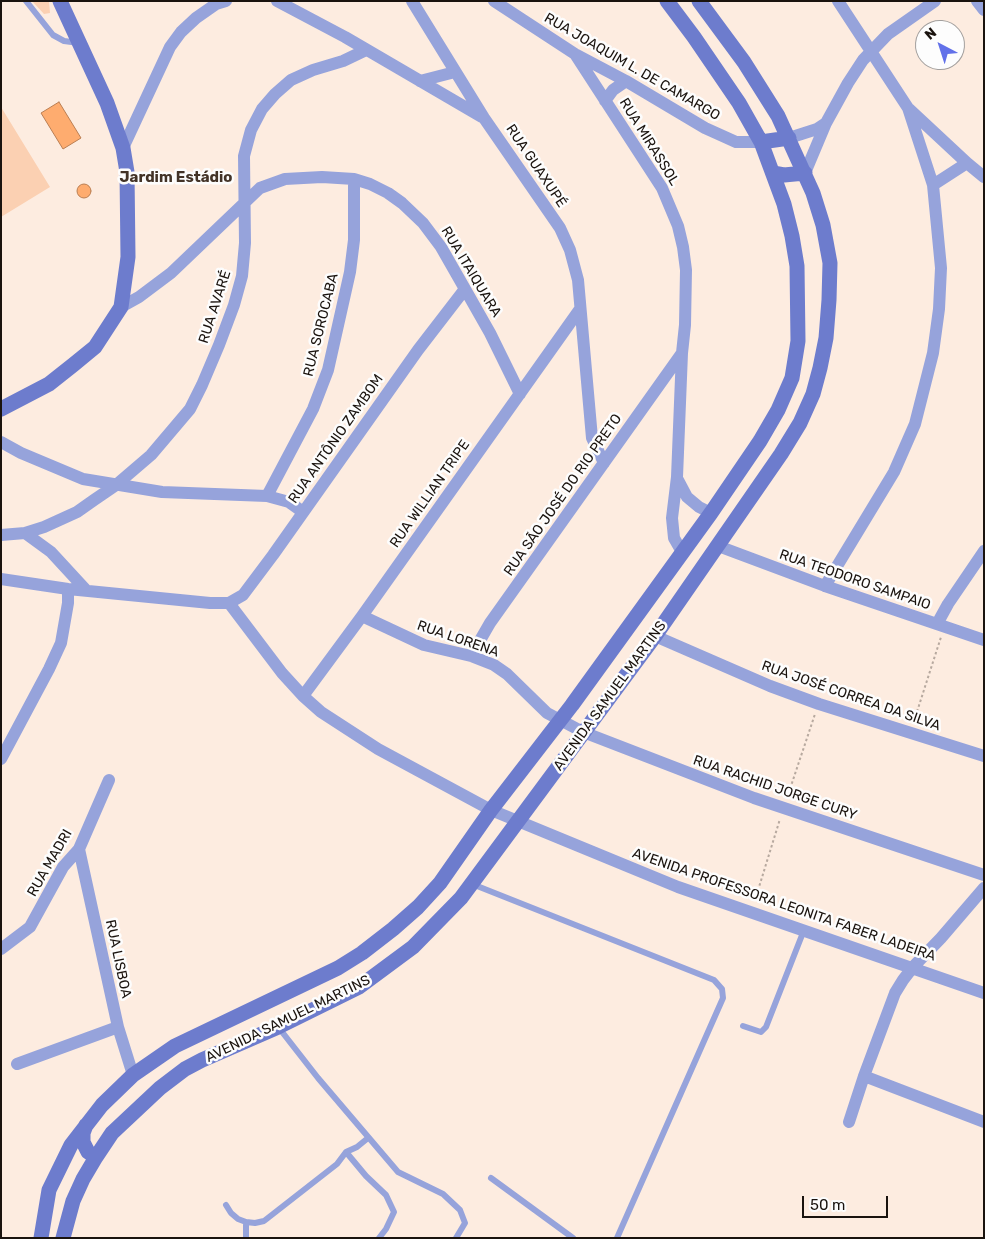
<!DOCTYPE html>
<html>
<head>
<meta charset="utf-8">
<style>
	body { margin:0 }
	#map { position:relative; width:985px; height:1239px; overflow:hidden; background:#fdece0; font-family:Rubik,sans-serif }
	canvas { display:block }
	.frame { position:absolute; inset:0; border:2px solid #1a130e; pointer-events:none }
	.north { position:absolute; left:915px; top:20px; width:50px; height:50px; box-sizing:border-box; background:#fdfdfd; border:1px solid #a29f9d; border-radius:50%; rotate:320deg; font-size:14px; font-weight:700; line-height:20px; text-align:center; color:#1a130e }
	.north::after { content:''; display:block; margin:auto; width:18px; height:22px; background:#6271e9; clip-path:polygon(50% 0,100% 100%,50% 72%,0 100%) }
	.scale { position:absolute; left:802px; top:1196px; width:86px; height:22px; box-sizing:border-box; border:2px solid #1a130e; border-top:0; padding-left:6px; font-size:15px; line-height:18px; white-space:nowrap; color:#1a130e; -webkit-text-stroke:4px #fdfdfd; paint-order:stroke }
</style>
</head>
<body>
<div id="map">
<canvas width="985" height="1239"></canvas>
<div class="frame"></div>
<div class="north">N</div>
<div class="scale">50 m</div>
</div>
<script>
const ctx = document.querySelector('canvas').getContext('2d');
ctx.lineJoin = 'round';
function fillPath(path, color) {
  ctx.fillStyle = color;
  ctx.fill(path, 'evenodd');
}
function poly(rows) {
  const path = new Path2D();
  for (const r of rows) {
    if (r.length === 3) {
      path.moveTo(r[0] + r[2], r[1]);
      path.arc(r[0], r[1], r[2], 0, 2 * Math.PI);
      continue;
    }
    path.moveTo(r[0], r[1]);
    for (let i = 2; i < r.length; i += 2) path.lineTo(r[i], r[i + 1]);
  }
  return path;
}
function strokePath(path, color, width, dash) {
  ctx.strokeStyle = color;
  ctx.lineWidth = width;
  ctx.lineCap = dash ? 'butt' : 'round';
  ctx.setLineDash(dash || []);
  ctx.stroke(path);
}
function label(font, color, halo, rows, align = 'center') {
  ctx.font = font + ' Rubik,sans-serif';
  ctx.lineWidth = 5;
  ctx.setLineDash([]);
  ctx.textBaseline = 'middle';
  ctx.strokeStyle = halo;
  ctx.fillStyle = color;
  for (const [text, x, y, turn = 0] of rows) {
    ctx.save();
    ctx.translate(x, y);
    ctx.rotate((+turn || 0) * Math.PI / 180);
    ctx.textAlign = isNaN(turn) ? turn : align;
    if (halo) ctx.strokeText(text, 0, 0);
    ctx.fillText(text, 0, 0);
    ctx.restore();
  }
}
fillPath(poly([
	[32,1,49,1,50,13,44,14],
	[1,107,50,187,1,217]
]), '#fbd0b2');
const water = poly([
	[59,102,81,138,63,149,41,113,59,102],
	[84,191,7]
]);
fillPath(water, '#feac6f');
strokePath(water, '#ba7e52', 1);
strokePath(poly([
	[914,721,941,637],
	[787,798,815,714],
	[755,900,780,819]
]), '#b7a99f', 2, [2.5, 2.5]);
strokePath(poly([
	[26,1,53,35,64,41,79,43],
	[472,884,714,980,722,989,723,998,617,1238],
	[743,1026,761,1032,766,1027,804,930],
	[279,1028,318,1078,398,1172,443,1194,460,1210,465,1223,456,1238],
	[346,1152,366,1176,386,1195,394,1212,386,1229,379,1238],
	[491,1178,573,1238],
	[226,1205,231,1213,238,1219,246,1222,255,1223,264,1221,337,1164,346,1152,357,1147,368,1138],
	[246,1222,246,1238]
]), '#96a3db', 6);
strokePath(poly([
	[277,1,345,37,482,117],
	[412,1,484,118,560,228,570,250,578,280,592,438,604,463],
	[494,1,575,54,626,81,705,128,736,142,761,142],
	[977,1,984,10],
	[575,54,662,188,678,226,683,247,686,270,685,325,682,353,677,477,672,518,674,538,682,552],
	[420,81,455,72],
	[605,101,613,90,626,81],
	[909,109,967,163,984,177],
	[789,138,817,129,826,123],
	[123,148,170,47,181,32,196,18,216,4,226,1],
	[805,173,826,123,848,83,863,60,888,34,935,1],
	[933,185,967,163],
	[121,307,139,297,171,273,260,188,285,179,322,177,354,179,370,184,388,193,402,203,423,223,441,247,465,289,490,333,520,394],
	[1,442,21,453,83,479,162,492,267,496,289,502,303,512],
	[678,480,687,497,699,507,711,513],
	[267,496,313,409,328,370,350,272,354,240,354,179],
	[25,533,51,552,86,590],
	[1,535,25,533,44,527,77,512,94,500,116,485,151,455,190,409,202,385,219,345,234,305,242,276,245,243,244,156,251,130,262,109,275,94,291,80,313,70,343,61,366,50],
	[718,546,825,586,984,640],
	[1,579,68,589,210,603,229,603,243,595,273,555,418,350,465,289],
	[825,586,894,472,915,424,933,353,939,309,941,268,933,185,908,108,838,1],
	[229,603,282,673,303,696,321,712,378,749,491,810,678,887,984,993],
	[362,616,424,645,471,656,494,665,507,674,547,713,583,732,754,798,984,875],
	[937,624,948,604,984,551],
	[655,636,770,686,819,704,984,756],
	[471,656,490,623,682,353],
	[303,696,362,616,580,309],
	[1,759,49,669,61,643,68,603,68,589],
	[79,849,118,1027,133,1075],
	[1,949,30,927,63,867,79,849,109,780],
	[17,1064,118,1027],
	[864,1076,984,1122],
	[849,1122,864,1076,895,993,903,980,913,967,941,938,984,888]
]), '#96a3db', 12);
strokePath(poly([
	[761,142,789,138],
	[773,173,784,175,805,173],
	[1,409,49,384,73,365,95,347,121,307,128,257,127,172,123,148,107,103,60,1],
	[86,1125,83,1133,83,1142,88,1152,96,1157],
	[41,1238,49,1190,71,1145,102,1105,133,1075,175,1046,338,968,362,953,393,929,418,907,440,883,491,810,572,705,711,513,760,441,778,410,792,378,798,341,797,266,792,236,784,204,761,142,739,103,694,37,667,1],
	[63,1238,73,1201,83,1179,96,1157,112,1133,160,1088,185,1069,202,1060,278,1027,359,987,413,947,461,898,655,636,781,454,800,423,813,394,820,368,826,338,829,300,830,263,823,225,813,193,778,116,744,62,699,1]
]), '#6d7ccd', 15);
label('14px', '#1a130e', '#fdfdfd', [
	["RUA JOAQUIM L. DE CAMARGO",632,67,30],
	["RUA MIRASSOL",649,142,58],
	["RUA GUAXUPÉ",536,166,56],
	["RUA ITAIQUARA",471,272,59],
	["RUA AVARÉ",215,307,-72],
	["RUA SOROCABA",321,325,-76],
	["RUA ANTÔNIO ZAMBOM",336,439,-55],
	["RUA WILLIAN TRIPE",430,494,-55],
	["RUA SÃO JOSÉ DO RIO PRETO",563,495,-55],
	["RUA TEODORO SAMPAIO",855,580,19],
	["RUA LORENA",458,639,19],
	["AVENIDA SAMUEL MARTINS",610,696,-54],
	["RUA JOSÉ CORREA DA SILVA",851,696,19],
	["RUA RACHID JORGE CURY",775,788,19],
	["RUA MADRI",50,863,-60],
	["AVENIDA PROFESSORA LEONITA FABER LADEIRA",784,905,19],
	["RUA LISBOA",118,959,78],
	["AVENIDA SAMUEL MARTINS",288,1019,-26]
]);
label('bold 15px', '#433327', '#fdfdfd', [
	["Jardim Estádio",176,178]
]);
</script>
</body>
</html>
